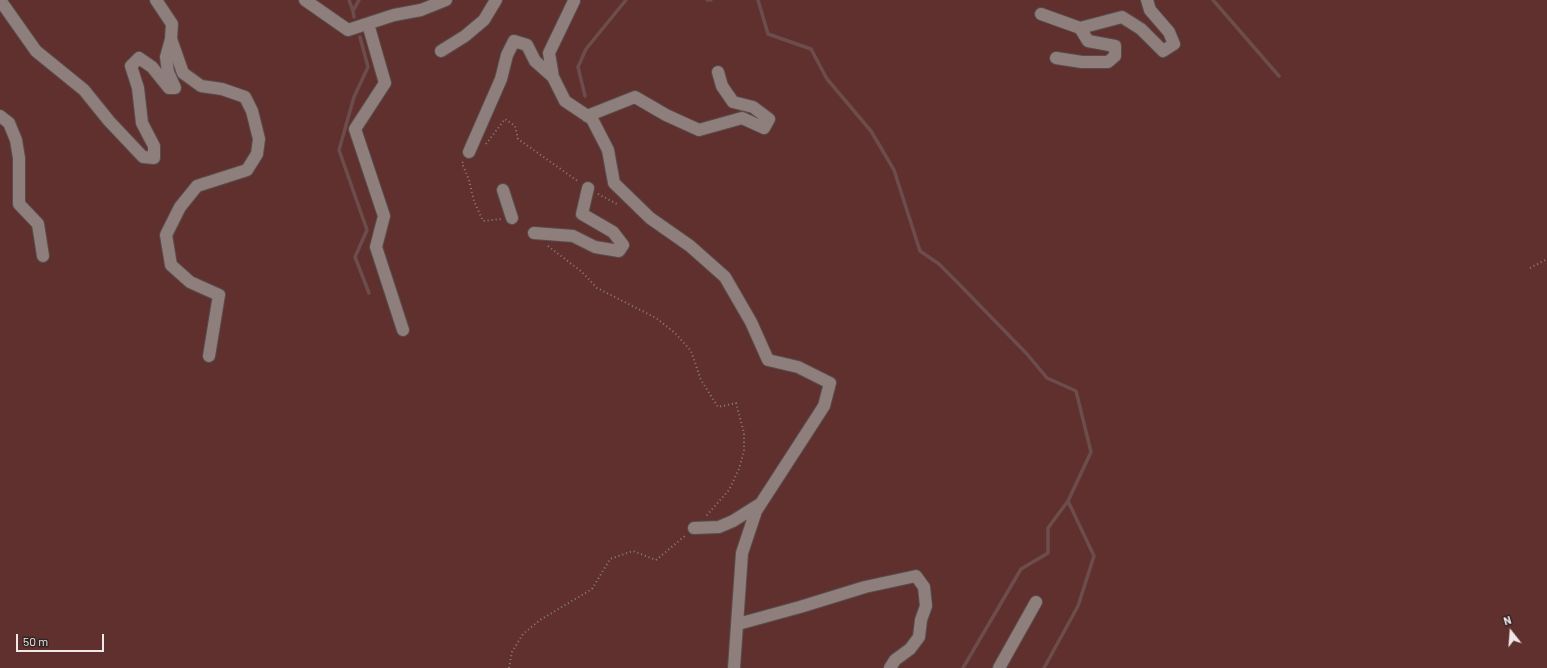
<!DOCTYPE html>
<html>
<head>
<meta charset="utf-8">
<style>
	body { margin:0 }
	#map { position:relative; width:1547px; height:668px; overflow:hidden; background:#3c2f2d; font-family:Barlow,sans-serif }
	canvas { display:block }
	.north { position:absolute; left:1491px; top:612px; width:40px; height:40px; -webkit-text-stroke:3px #322524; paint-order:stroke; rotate:343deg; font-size:11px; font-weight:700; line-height:16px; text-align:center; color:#f1e8e7 }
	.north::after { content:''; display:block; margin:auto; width:14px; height:18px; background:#f1e8e7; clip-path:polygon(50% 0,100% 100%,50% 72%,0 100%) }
	.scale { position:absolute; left:16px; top:634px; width:88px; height:18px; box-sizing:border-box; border:2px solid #f1e8e7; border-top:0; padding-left:5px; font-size:12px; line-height:14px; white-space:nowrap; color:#f1e8e7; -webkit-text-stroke:3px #322524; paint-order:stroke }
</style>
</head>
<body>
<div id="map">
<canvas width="1547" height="668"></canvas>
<div class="north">N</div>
<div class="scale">50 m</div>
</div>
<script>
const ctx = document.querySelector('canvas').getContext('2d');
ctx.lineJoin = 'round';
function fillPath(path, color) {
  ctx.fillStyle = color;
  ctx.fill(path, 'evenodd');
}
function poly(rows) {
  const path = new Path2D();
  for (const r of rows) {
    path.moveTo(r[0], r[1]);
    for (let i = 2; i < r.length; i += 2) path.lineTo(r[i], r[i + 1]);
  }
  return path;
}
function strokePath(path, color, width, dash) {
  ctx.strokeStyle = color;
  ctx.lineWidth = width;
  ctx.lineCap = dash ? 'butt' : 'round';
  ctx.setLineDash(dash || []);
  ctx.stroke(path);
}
fillPath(poly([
	[0,0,1547,0,1547,668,0,668]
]), '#5f302e');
strokePath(poly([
	[349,0,353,11,359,0],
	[707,0,711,0],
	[758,0,768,34,811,49,827,79,871,131,894,170,920,251,939,264,956,281,1027,354,1047,378,1076,391,1091,452,1068,501,1094,556,1078,606,1044,668],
	[1213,0,1279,76],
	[353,11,354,17],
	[360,37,368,67,354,97,339,150,367,230,355,257,369,293],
	[585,96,578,67,586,49,626,0],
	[963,668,1021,569,1048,553,1048,528,1068,501]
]), '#6d4d4c', 3.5);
const minor = poly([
	[0,0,36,51,84,90,109,121,143,157,154,158,154,146,142,123,138,88,131,66,139,58,152,67,169,88,175,88,168,72,166,57,171,39,172,24,156,0],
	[305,0,348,30,394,15,421,10,446,0],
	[574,0,574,1,549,53,553,77,565,101,592,119,608,150,614,183,650,218,690,246,725,277,751,322,768,360,798,367,830,383,824,406,756,511,742,553,734,668],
	[1041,14,1080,28],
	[368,24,385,83,355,129,384,216,376,247,403,330],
	[171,39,183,73,201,86,222,89,245,97,252,111,259,139,257,154,247,170,197,186,180,207,166,235,171,265,190,282,219,295,209,356],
	[441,51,465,36,484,20,496,0],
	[1056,58,1082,62,1108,62,1115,56,1115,46,1088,41,1080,28,1122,17,1141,29,1163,51,1174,44,1169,32,1150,10,1147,0],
	[0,116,9,123,16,140,19,158,19,204,38,224,43,256],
	[587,116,635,97,666,115,699,130,742,118,764,128,769,119,753,107,733,102,722,86,718,72],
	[469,152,501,79,507,55,514,41,527,45,535,61,553,77],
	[503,190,512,218],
	[534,233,573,236,595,247,619,251,623,245,613,232,582,214,588,188],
	[694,528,719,527,733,521,760,504],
	[738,624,800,607,865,587,916,576,924,587,926,606,921,620,919,637,910,649,895,660,890,668],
	[999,668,1036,602]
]);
strokePath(minor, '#594d4c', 14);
strokePath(poly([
	[486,144,505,119,515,126,518,139,579,182],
	[463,162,462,163,469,180,474,201,483,221,501,219],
	[598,194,617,204],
	[548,246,582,272,597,288,656,318,675,333,691,351,701,380,718,407,736,403,744,433,744,451,739,469,729,490,706,516],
	[1530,268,1547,259],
	[509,668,512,652,523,634,540,620,592,589,610,559,633,551,656,560,686,535]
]), '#8a7f7d', 2, [1, 3]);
strokePath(minor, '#8e7e7c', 12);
</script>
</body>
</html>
